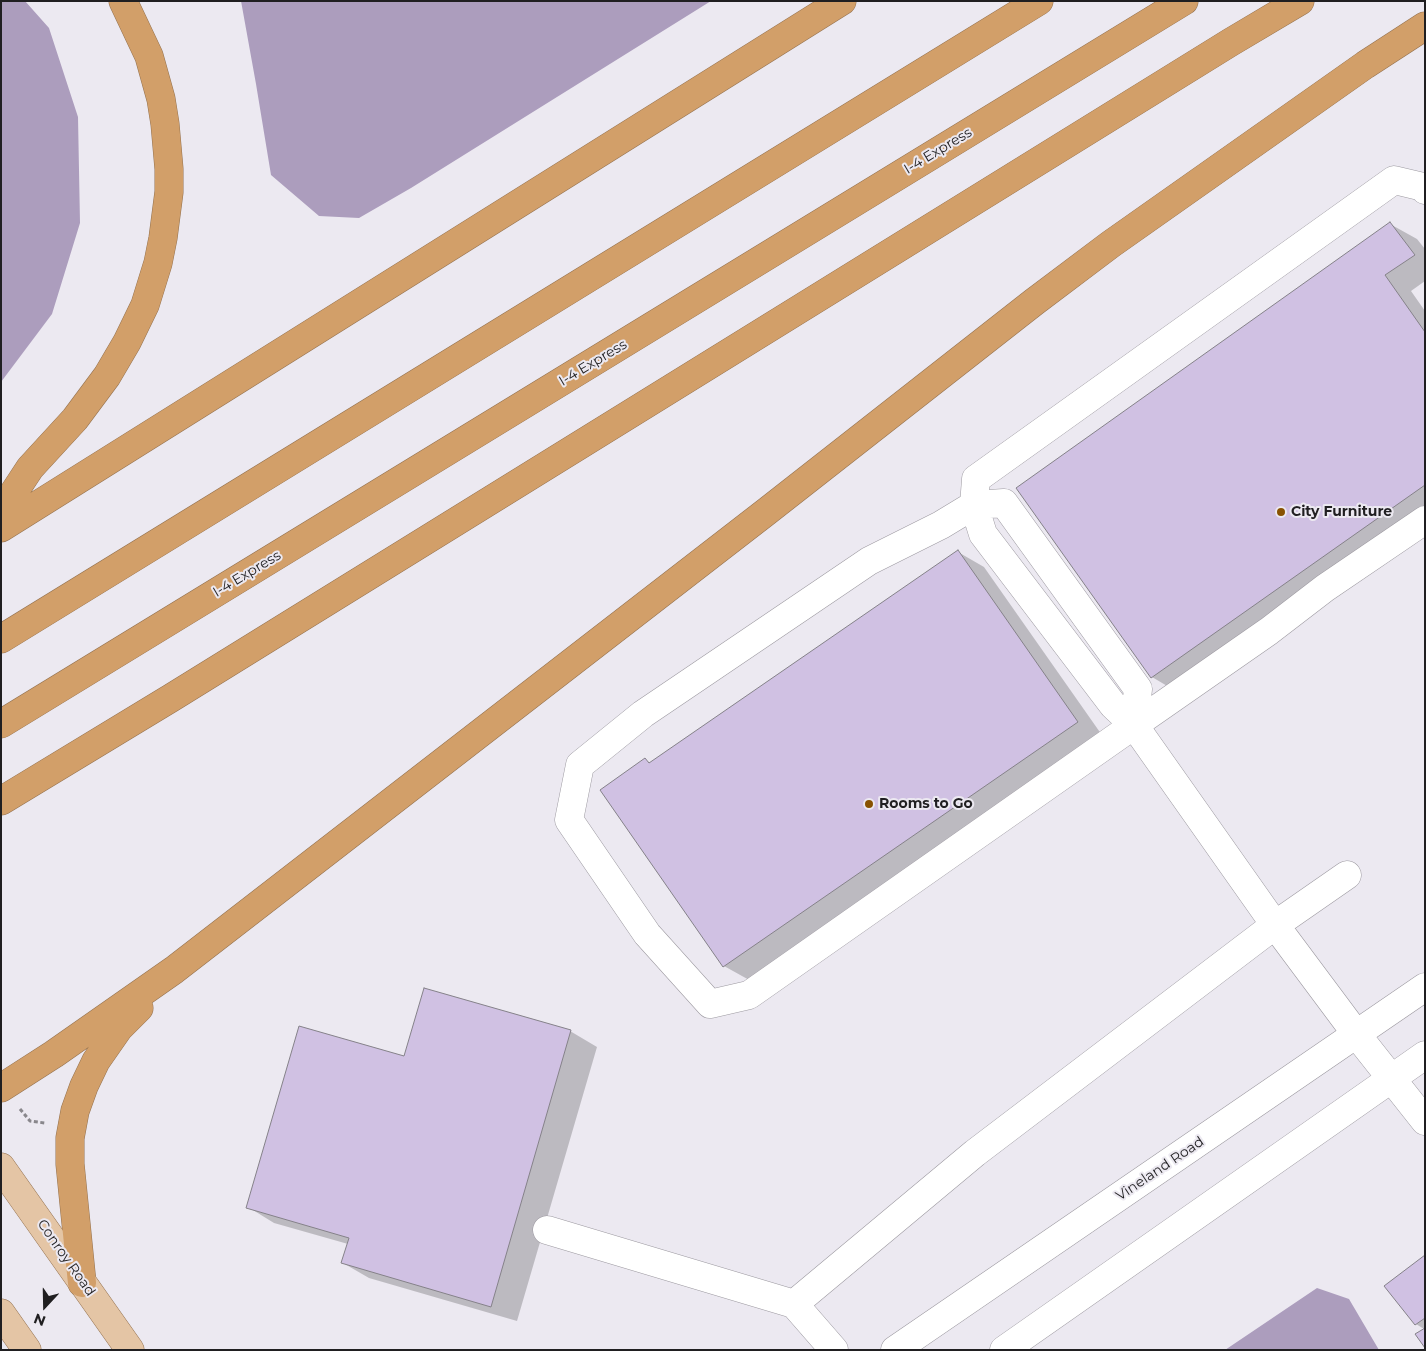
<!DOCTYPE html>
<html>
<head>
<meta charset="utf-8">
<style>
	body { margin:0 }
	#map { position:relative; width:1426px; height:1351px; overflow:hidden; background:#ece9f1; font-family:Montserrat,sans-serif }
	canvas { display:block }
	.frame { position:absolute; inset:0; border:2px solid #201f21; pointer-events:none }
	.north { position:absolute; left:20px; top:1281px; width:50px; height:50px; -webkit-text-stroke:4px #ece9f1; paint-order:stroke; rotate:201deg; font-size:14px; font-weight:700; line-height:20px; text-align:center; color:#201f21 }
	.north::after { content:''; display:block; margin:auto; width:18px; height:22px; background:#201f21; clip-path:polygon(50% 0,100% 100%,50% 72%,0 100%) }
</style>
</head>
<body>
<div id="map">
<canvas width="1426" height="1351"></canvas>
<div class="frame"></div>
<div class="north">N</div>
</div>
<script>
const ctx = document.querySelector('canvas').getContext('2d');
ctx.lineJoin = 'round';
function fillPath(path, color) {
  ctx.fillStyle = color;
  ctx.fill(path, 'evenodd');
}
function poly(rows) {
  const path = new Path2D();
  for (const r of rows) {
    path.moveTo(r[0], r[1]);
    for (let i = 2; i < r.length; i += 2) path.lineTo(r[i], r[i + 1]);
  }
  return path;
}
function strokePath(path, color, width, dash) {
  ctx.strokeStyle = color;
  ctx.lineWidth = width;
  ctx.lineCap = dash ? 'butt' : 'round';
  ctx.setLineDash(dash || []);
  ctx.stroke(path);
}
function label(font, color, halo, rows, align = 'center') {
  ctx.font = font + ' Montserrat,sans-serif';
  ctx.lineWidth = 4;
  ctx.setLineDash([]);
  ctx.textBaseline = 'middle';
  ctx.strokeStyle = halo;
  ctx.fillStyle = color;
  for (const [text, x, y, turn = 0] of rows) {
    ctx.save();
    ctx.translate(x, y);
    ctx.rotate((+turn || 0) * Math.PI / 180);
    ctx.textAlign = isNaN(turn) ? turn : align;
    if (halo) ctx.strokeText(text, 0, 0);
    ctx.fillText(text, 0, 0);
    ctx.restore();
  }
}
fillPath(poly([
	[1,1,25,1,49,28,78,117,80,223,52,314,1,382],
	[241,1,711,1,411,188,359,218,319,216,271,175,256,84],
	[1317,1288,1349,1299,1379,1350,1225,1350]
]), '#ac9dbd');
fillPath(poly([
	[1390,224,1417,239,1425,249,1425,281,1411,291,1425,311,1425,519,1179,693,1152,677],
	[958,552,984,567,1104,738,751,981,724,966,645,760,651,763],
	[570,1031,597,1047,517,1321,369,1278,343,1263,348,1244,274,1223,248,1207,405,1058],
	[1425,1257,1425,1346,1424,1329,1416,1324]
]), '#0003');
const building = poly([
	[1390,222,1415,255,1385,275,1425,332,1425,485,1151,678,1016,488,1390,222],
	[958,550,1078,722,723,967,600,790,645,758,649,763,958,550],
	[424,988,571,1030,491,1307,341,1263,349,1238,246,1208,299,1026,404,1056,424,988],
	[1425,1255,1425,1318,1415,1325,1384,1286,1425,1255],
	[1425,1328,1425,1348,1415,1334,1425,1328]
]);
fillPath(building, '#d0c1e3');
strokePath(building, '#848188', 1);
const minor = poly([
	[1134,725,1113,705,983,534,974,505,1004,503,1138,689,1134,725,749,995,710,1004,647,934,569,820,580,765,643,714,869,561,941,525,974,505,976,479,1394,180,1423,187,1425,190],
	[1347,875,1275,925,1134,725,1269,631,1325,588,1425,520],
	[547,1230,794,1304,975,1153,1275,925,1357,1035,1425,1121],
	[794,1304,834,1350],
	[895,1350,1425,987],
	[1004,1350,1425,1055]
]);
const major = poly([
	[1,1167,130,1350],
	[1,1313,27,1350]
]);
const highway = poly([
	[1,512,30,468,75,419,107,376,127,342,145,305,158,263,163,238,169,192,169,169,165,124,161,99,149,56,123,1],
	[1,528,842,1],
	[1,639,1039,1],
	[1,724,1184,1],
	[1,801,171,698,1231,42,1300,1],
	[1,1088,54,1054,174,970,766,512,1034,302,1111,244,1365,65,1425,26],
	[82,1283,70,1164,70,1138,75,1111,84,1086,96,1061,119,1028,139,1008]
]);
strokePath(minor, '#9c99a0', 29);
strokePath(major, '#947250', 29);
strokePath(highway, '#947250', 29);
strokePath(poly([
	[20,1109,30,1121,45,1123]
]), '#89878c', 3, [4, 2.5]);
strokePath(minor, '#fff', 28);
strokePath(major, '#e4c5a5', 28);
strokePath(highway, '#d29f69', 28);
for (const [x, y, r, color] of [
	[1281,512,5,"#885201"],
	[869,804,5,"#885201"]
]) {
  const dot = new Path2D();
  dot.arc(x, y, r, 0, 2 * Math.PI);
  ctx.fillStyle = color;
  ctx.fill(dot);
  strokePath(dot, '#ece9f1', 2);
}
label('14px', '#201f21', '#ece9f1', [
	["I-4 Express",938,151,-31],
	["I-4 Express",593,363,-31],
	["I-4 Express",247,574,-31],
	["Vineland Road",1160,1169,-34],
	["Conroy Road",66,1258,55]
]);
label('bold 14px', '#201f21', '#ece9f1', [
	["City Furniture",1291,512],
	["Rooms to Go",879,804]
], 'left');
</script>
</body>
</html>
